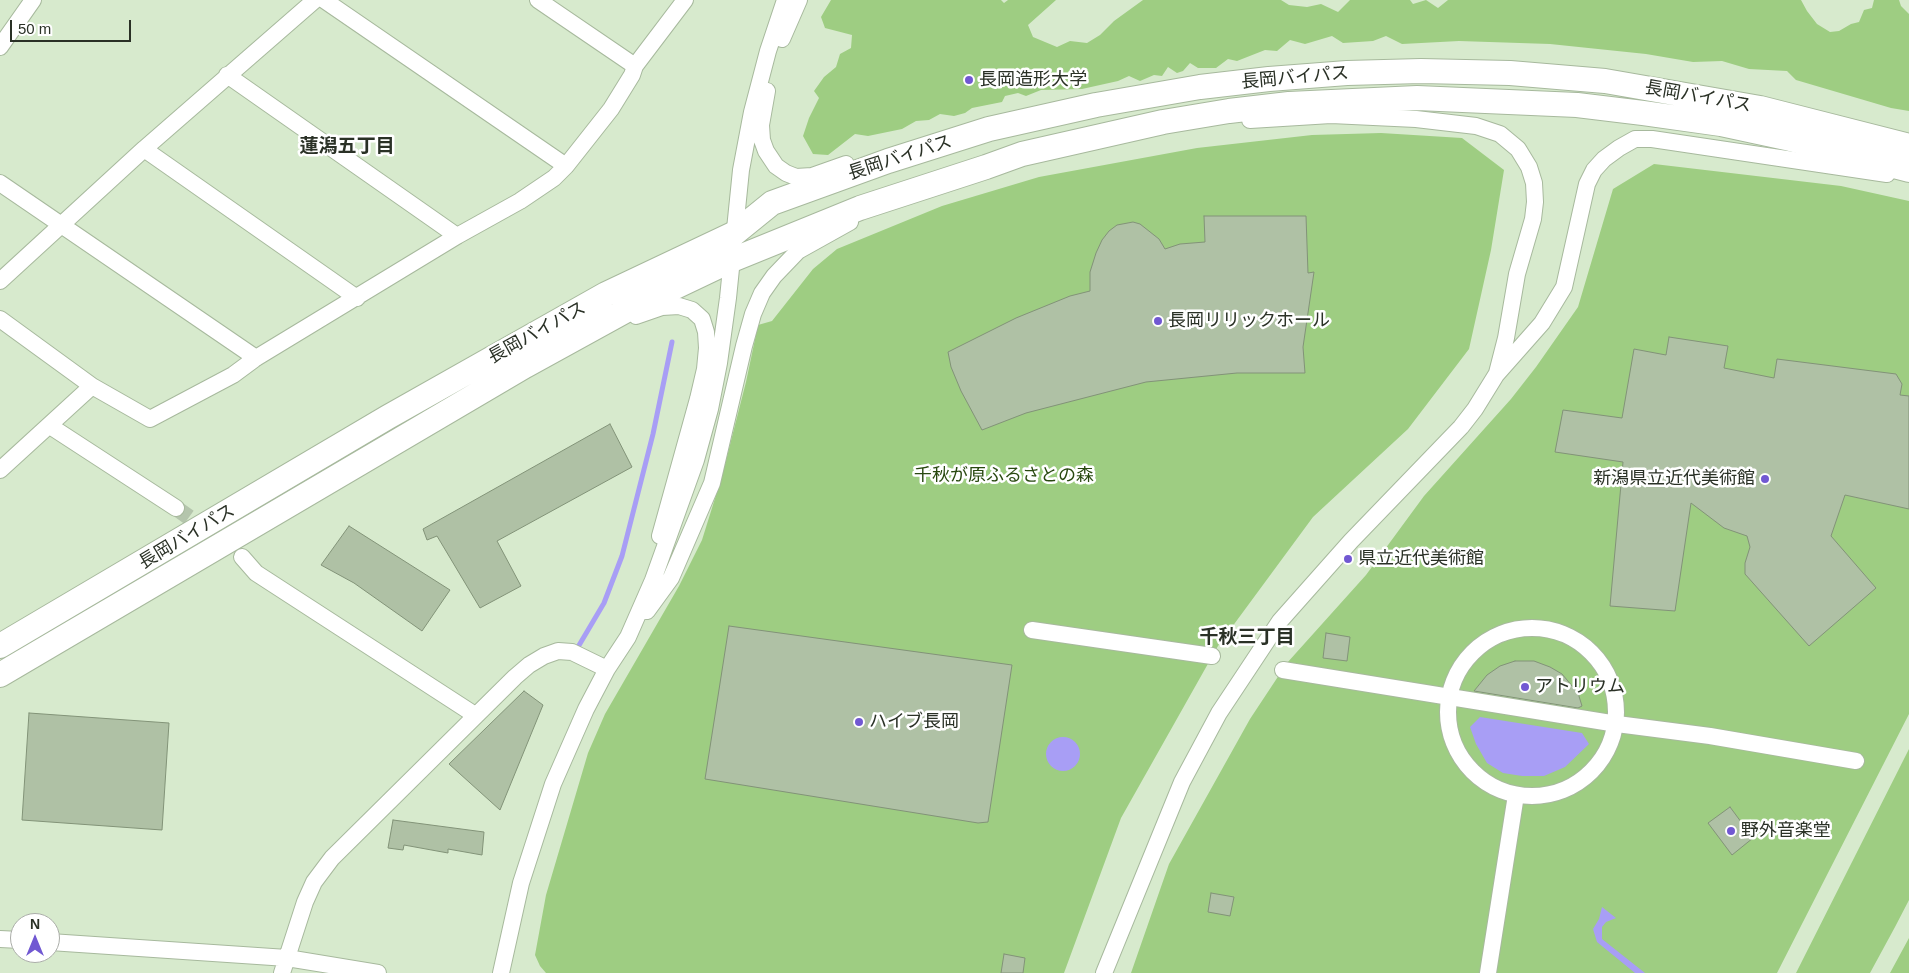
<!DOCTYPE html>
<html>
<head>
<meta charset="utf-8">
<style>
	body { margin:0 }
	#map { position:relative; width:1909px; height:973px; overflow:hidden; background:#d7eacd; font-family:Helvetica,sans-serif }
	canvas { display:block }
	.north { position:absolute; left:10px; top:913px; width:50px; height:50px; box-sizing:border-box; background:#fff; border:1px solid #aaada8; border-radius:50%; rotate:0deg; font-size:14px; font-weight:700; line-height:20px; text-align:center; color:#2a3126 }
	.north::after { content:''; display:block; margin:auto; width:18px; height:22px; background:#7158d2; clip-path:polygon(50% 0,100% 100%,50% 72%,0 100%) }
	.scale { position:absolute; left:10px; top:20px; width:121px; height:22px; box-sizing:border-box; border:2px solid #2a3126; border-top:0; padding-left:6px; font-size:15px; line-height:18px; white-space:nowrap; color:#2a3126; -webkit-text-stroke:4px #fff; paint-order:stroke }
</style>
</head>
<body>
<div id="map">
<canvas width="1909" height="973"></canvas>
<div class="north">N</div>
<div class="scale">50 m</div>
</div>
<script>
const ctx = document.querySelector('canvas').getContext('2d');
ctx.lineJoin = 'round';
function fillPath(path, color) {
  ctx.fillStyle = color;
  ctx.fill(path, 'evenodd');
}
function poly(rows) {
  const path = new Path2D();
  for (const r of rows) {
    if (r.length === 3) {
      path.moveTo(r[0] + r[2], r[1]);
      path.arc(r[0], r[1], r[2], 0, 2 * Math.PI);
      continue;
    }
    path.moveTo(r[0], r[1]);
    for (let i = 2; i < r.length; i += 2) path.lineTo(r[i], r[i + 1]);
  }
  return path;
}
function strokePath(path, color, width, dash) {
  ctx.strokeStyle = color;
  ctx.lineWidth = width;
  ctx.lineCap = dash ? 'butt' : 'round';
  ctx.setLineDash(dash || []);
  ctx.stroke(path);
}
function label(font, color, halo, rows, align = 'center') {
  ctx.font = font + ' Helvetica,"Noto Sans JP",sans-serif';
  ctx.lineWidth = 5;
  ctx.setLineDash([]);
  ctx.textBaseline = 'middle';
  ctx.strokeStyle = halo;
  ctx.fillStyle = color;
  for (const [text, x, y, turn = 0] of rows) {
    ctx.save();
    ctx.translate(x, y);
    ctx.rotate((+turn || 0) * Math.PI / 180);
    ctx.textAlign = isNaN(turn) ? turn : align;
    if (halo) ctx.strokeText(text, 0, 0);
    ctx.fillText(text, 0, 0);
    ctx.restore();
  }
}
fillPath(poly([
	[831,0,1001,0,1004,3,1008,0,1056,0,1028,25,1033,37,1057,47,1070,41,1087,43,1100,35,1114,21,1143,0,1281,0,1289,5,1307,7,1321,4,1338,12,1350,0,1410,0,1413,4,1426,0,1438,8,1448,0,1801,0,1807,11,1817,24,1830,32,1839,31,1851,24,1859,22,1864,10,1872,8,1874,0,1899,0,1901,6,1909,14,1909,111,1891,108,1796,80,1787,71,1749,69,1722,61,1693,62,1646,54,1550,44,1459,41,1402,44,1386,36,1373,41,1343,43,1332,36,1305,44,1290,40,1277,51,1265,50,1237,61,1228,59,1216,68,1198,68,1190,63,1183,71,1177,73,1168,67,1162,76,1154,75,1140,81,1129,76,1118,81,1082,89,1041,90,1026,96,1018,93,1005,96,1002,102,972,108,965,113,954,116,940,114,929,120,916,121,902,129,868,136,855,134,828,155,813,154,803,136,809,118,819,98,814,91,824,77,836,67,840,54,851,48,852,35,825,28,821,17],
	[1381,133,1462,138,1504,170,1491,250,1469,349,1408,429,1313,517,1218,646,1121,818,1064,973,546,973,540,966,535,955,546,895,588,753,605,714,679,586,702,540,722,476,746,382,758,325,772,321,813,269,837,249,942,206,1039,177,1197,148,1312,135],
	[1654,164,1841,186,1909,201,1909,714,1777,973,1131,973,1169,864,1250,719,1287,663,1366,575,1424,496,1511,399,1536,367,1578,307,1613,189],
	[1909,749,1909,900,1895,927,1870,973,1796,973],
	[1909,938,1909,973,1890,973]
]), '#9ecd82');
fillPath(poly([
	[1480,717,1582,733,1589,744,1565,767,1544,776,1522,776,1503,773,1487,763,1476,744,1470,727],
	[1063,754,17],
	[1602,907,1616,918,1606,922,1602,927,1602,939,1645,973,1635,973,1597,942,1593,929,1599,919]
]), '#a89ef5');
strokePath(poly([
	[578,647,604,603,622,556,653,434,672,342]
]), '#a89ef5', 5);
const building = poly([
	[1204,216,1306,216,1308,273,1314,272,1303,347,1305,373,1237,373,1146,382,1026,413,982,430,961,391,951,367,948,352,1016,318,1070,296,1090,291,1090,272,1096,253,1102,240,1109,231,1117,225,1133,222,1140,224,1159,239,1165,249,1180,244,1205,242,1204,216],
	[1669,337,1728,346,1724,368,1774,378,1777,359,1896,374,1902,384,1900,395,1909,396,1909,509,1845,495,1831,536,1876,588,1809,646,1745,574,1745,563,1750,547,1747,536,1724,528,1691,503,1675,611,1610,606,1623,462,1555,452,1563,410,1622,418,1634,349,1666,355,1669,337],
	[610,424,632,467,497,541,521,586,480,608,437,536,427,540,423,529,610,424],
	[349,526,450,590,422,631,354,583,321,565,349,526],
	[729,626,1012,665,988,822,978,823,705,779,729,626],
	[1326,633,1350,637,1347,661,1323,658,1326,633],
	[1515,661,1534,661,1550,667,1562,674,1578,693,1582,706,1578,708,1474,691,1487,675,1500,666,1515,661],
	[524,691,543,705,500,810,449,764,524,691],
	[29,713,169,723,162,830,22,820,29,713],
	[1730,807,1753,838,1732,855,1708,823,1730,807],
	[393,820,484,832,482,855,448,849,448,853,404,845,403,850,388,848,393,820],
	[1211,893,1234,897,1230,916,1208,912,1211,893],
	[1004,954,1025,958,1023,973,1001,973,1004,954]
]);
fillPath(building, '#afc1a5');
strokePath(building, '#829378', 1);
strokePath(poly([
	[176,508,208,531]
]), '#b4c5ac', 16, [16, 8]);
const minor = poly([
	[324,0,566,166],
	[538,0,635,66],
	[782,39,799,0],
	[0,47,33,0],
	[227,75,457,236],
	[767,91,761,125,762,140,766,151,776,166,786,173,796,177,812,176,846,164],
	[1250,120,1331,115,1416,119,1476,126,1500,134,1518,149,1529,167,1534,183,1535,202,1533,219,1517,274,1506,338,1497,373],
	[144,149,357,298],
	[0,183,256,358],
	[0,281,144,149,315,0],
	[636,316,662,307,679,306,692,310,702,319,706,332,707,348,705,369,698,399,660,536],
	[0,319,92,386,150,419,233,375,256,358,457,236,520,201,554,178,566,166,611,109,632,75,635,66,685,0],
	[50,426,176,508],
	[0,470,92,386],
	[242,557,256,573,475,715],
	[647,611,671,578,712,483,744,346,753,314,762,293,774,276,798,251,850,222],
	[1532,712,84],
	[1032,630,1212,656],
	[1283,670,1617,724,1710,736,1856,761],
	[0,939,20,940],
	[50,942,287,958,378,973],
	[282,973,305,902,314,882,332,858,515,677,529,665,544,656,558,651,572,652,607,669],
	[501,973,521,883,553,784,586,709,607,669,628,637,653,580,696,460,710,409,719,363,728,298,741,170,752,112,768,51,785,0],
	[1104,973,1182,782,1219,713,1280,621,1351,541,1461,427,1475,409,1496,375,1542,323,1564,287,1587,184,1594,170,1604,159,1619,148,1635,139,1652,139,1887,174],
	[1488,973,1516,795]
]);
const highway = poly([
	[0,646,388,417,606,294,735,233,772,203,888,161,989,129,1096,105,1200,87,1269,79,1347,73,1421,71,1510,73,1605,81,1760,108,1909,146],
	[0,675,525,366,625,311,732,260,860,208,986,167,1022,154,1163,122,1229,111,1289,104,1417,98,1577,105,1643,113,1721,124,1786,138,1909,170]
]);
strokePath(minor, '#a7b99d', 18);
strokePath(highway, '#a7b99d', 26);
strokePath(minor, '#fff', 16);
strokePath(highway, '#fff', 24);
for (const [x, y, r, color] of [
	[969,80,5,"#7158d2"],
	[1158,321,5,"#7158d2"],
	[1765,479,5,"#7158d2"],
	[1348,559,5,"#7158d2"],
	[1525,687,5,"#7158d2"],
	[859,722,5,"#7158d2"],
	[1731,831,5,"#7158d2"]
]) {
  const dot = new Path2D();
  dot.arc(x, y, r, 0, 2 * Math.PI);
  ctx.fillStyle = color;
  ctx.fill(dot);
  strokePath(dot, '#fff', 2);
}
label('18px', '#2a3126', '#fff', [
	["長岡バイパス",1295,78,-5],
	["長岡バイパス",1698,97,10],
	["長岡バイパス",900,158,-18],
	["長岡バイパス",537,333,-29],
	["長岡バイパス",187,537,-31]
]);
label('18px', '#2a3126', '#fff', [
	["長岡造形大学",979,80],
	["長岡リリックホール",1168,321],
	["新潟県立近代美術館",1755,479,"right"],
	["県立近代美術館",1358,559],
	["アトリウム",1535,687],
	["ハイブ長岡",869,722],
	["野外音楽堂",1741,831]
], 'left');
label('18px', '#294910', '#fff', [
	["千秋が原ふるさとの森",1004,476]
]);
label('bold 19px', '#2a3126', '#fff', [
	["蓮潟五丁目",347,147],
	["千秋三丁目",1247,638]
]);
</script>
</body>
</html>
